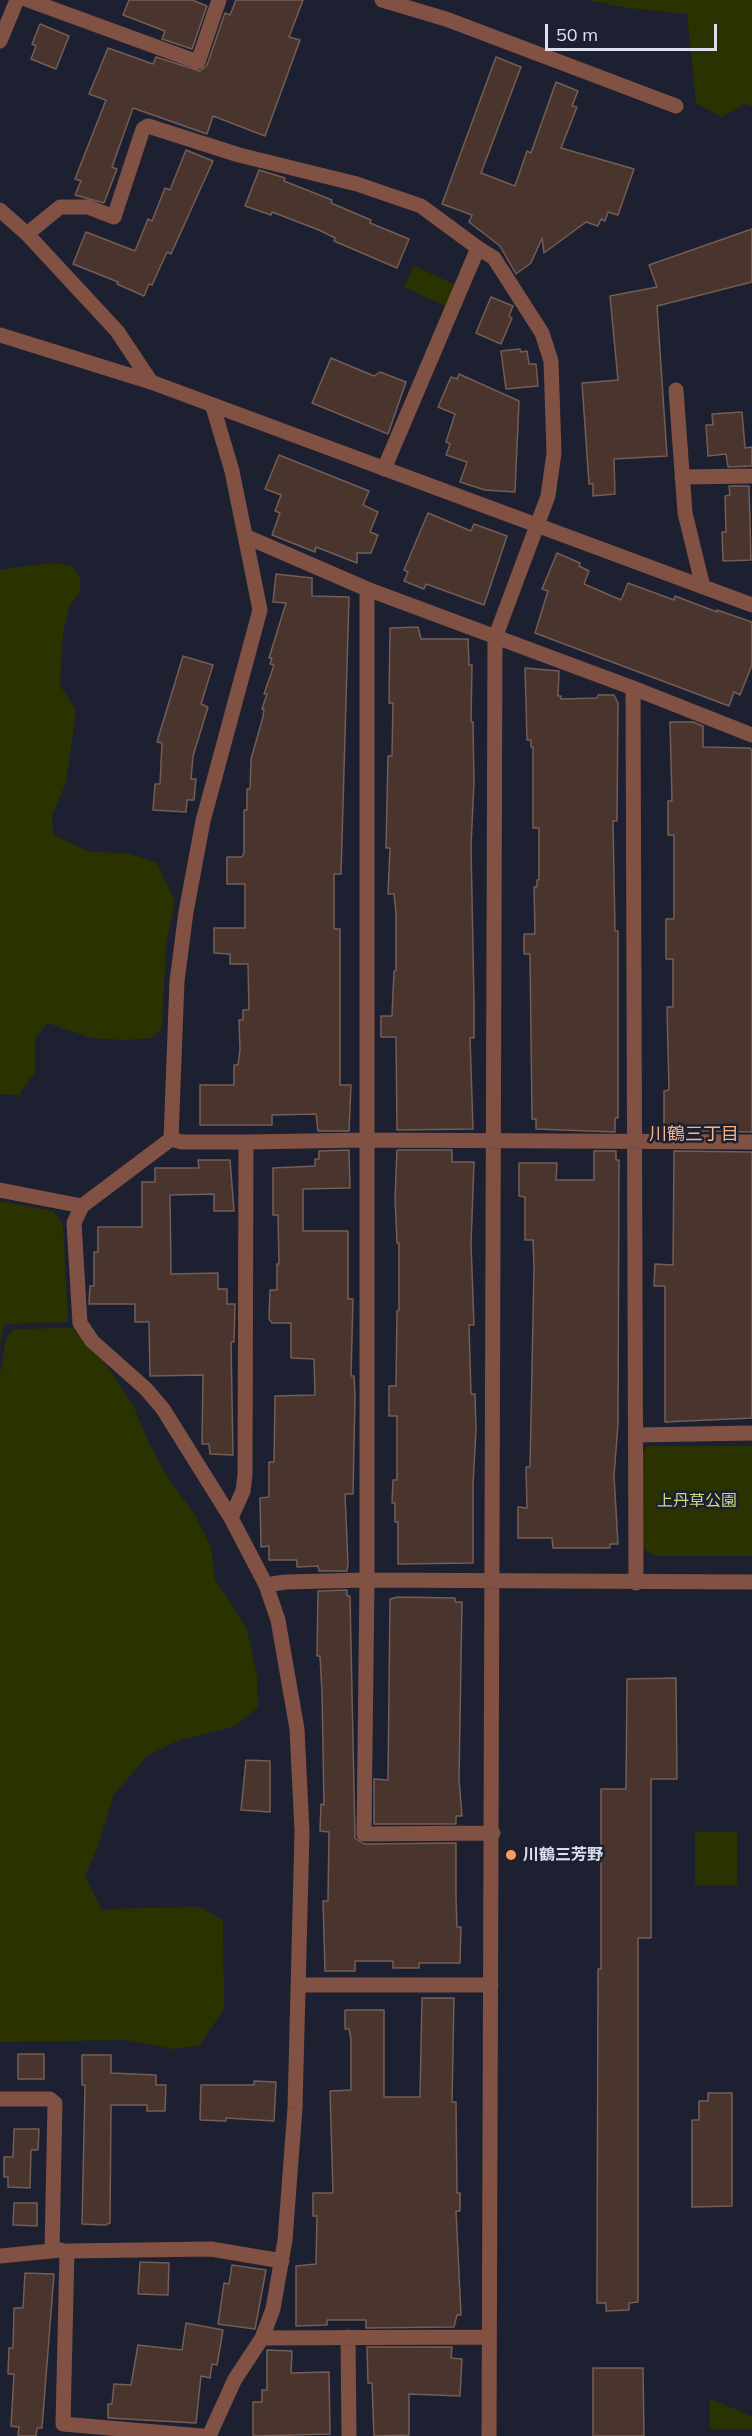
<!DOCTYPE html>
<html>
<head>
<meta charset="utf-8">
<style>
	body { margin:0 }
	#map { position:relative; width:752px; height:2436px; overflow:hidden; background:#1c2031; font-family:Mulish,sans-serif }
	canvas { display:block }
	.scale { position:absolute; left:545px; top:24px; width:172px; height:27px; box-sizing:border-box; border:3px solid #dde1ed; border-top:0; padding-left:8px; font-size:18px; line-height:21px; white-space:nowrap; color:#dde1ed; -webkit-text-stroke:4px #1c2031; paint-order:stroke }
</style>
</head>
<body>
<div id="map">
<canvas width="752" height="2436"></canvas>
<div class="scale">50 m</div>
</div>
<script>
const ctx = document.querySelector('canvas').getContext('2d');
ctx.lineJoin = 'round';
function fillPath(path, color) {
  ctx.fillStyle = color;
  ctx.fill(path, 'evenodd');
}
function poly(rows) {
  const path = new Path2D();
  for (const r of rows) {
    path.moveTo(r[0], r[1]);
    for (let i = 2; i < r.length; i += 2) path.lineTo(r[i], r[i + 1]);
  }
  return path;
}
function strokePath(path, color, width, dash) {
  ctx.strokeStyle = color;
  ctx.lineWidth = width;
  ctx.lineCap = dash ? 'butt' : 'round';
  ctx.setLineDash(dash || []);
  ctx.stroke(path);
}
function label(font, color, halo, rows, align = 'center') {
  ctx.font = font + ' Mulish,"Noto Sans JP",sans-serif';
  ctx.lineWidth = 5;
  ctx.setLineDash([]);
  ctx.textBaseline = 'middle';
  ctx.strokeStyle = halo;
  ctx.fillStyle = color;
  for (const [text, x, y, turn = 0] of rows) {
    ctx.save();
    ctx.translate(x, y);
    ctx.rotate((+turn || 0) * Math.PI / 180);
    ctx.textAlign = isNaN(turn) ? turn : align;
    if (halo) ctx.strokeText(text, 0, 0);
    ctx.fillText(text, 0, 0);
    ctx.restore();
  }
}
fillPath(poly([
	[586,0,752,0,752,106,745,104,722,117,696,103,687,14,629,8],
	[414,266,460,287,450,308,404,287],
	[48,563,71,565,80,576,80,592,69,607,63,631,60,685,76,711,66,783,52,816,53,835,90,852,126,853,156,862,175,901,166,946,162,1028,152,1038,124,1040,92,1038,47,1023,35,1039,35,1072,19,1095,0,1094,0,570],
	[0,1201,53,1211,63,1224,68,1322,4,1324,0,1347],
	[73,1328,110,1370,134,1407,147,1439,168,1478,195,1515,211,1547,215,1579,247,1629,257,1676,258,1707,235,1726,179,1740,147,1756,113,1796,98,1847,85,1875,101,1909,200,1907,223,1920,224,2009,199,2046,173,2049,127,2040,0,2042,0,1374,6,1338,14,1329],
	[648,1446,752,1446,752,1556,656,1556,647,1551,642,1544,642,1454],
	[695,1832,737,1832,737,1885,695,1885],
	[710,2399,752,2416,752,2429,710,2429]
]), '#2a3300');
const building = poly([
	[129,0,192,0,207,6,192,49,162,39,165,31,123,15,129,0],
	[236,0,303,0,289,37,300,40,265,136,213,116,207,134,133,108,112,167,117,169,104,203,75,195,81,181,75,179,106,100,89,94,108,48,153,64,156,57,200,71,207,65,225,13,230,15,236,0],
	[40,24,69,36,56,69,31,59,36,46,32,44,40,24],
	[496,57,521,67,481,173,515,186,527,151,531,153,556,82,578,91,572,106,577,107,561,148,634,169,618,215,608,212,605,221,601,219,598,226,586,222,544,253,542,238,531,263,516,274,500,246,469,222,472,215,442,204,496,57],
	[186,150,213,161,171,254,167,252,152,285,149,284,144,296,117,284,118,282,73,264,86,232,135,251,148,219,152,221,165,188,170,190,186,150],
	[259,170,285,178,284,181,332,200,331,203,371,220,370,223,409,239,397,268,334,241,335,238,319,230,272,212,271,215,245,206,259,170],
	[752,229,752,282,657,306,667,456,614,459,615,494,593,496,593,484,589,484,582,383,618,380,610,296,657,287,649,265,752,229],
	[491,297,513,306,509,316,512,318,501,344,476,333,491,297],
	[520,349,521,352,527,351,529,364,536,364,538,386,506,389,501,351,520,349],
	[331,358,374,376,380,372,406,382,388,434,312,403,331,358],
	[459,374,519,401,515,492,485,490,460,482,467,462,446,455,450,444,446,442,455,414,438,407,451,377,457,379,459,374],
	[742,412,745,448,752,447,752,466,728,467,726,454,708,456,706,425,713,425,712,414,742,412],
	[279,455,369,491,363,505,378,512,370,532,378,535,371,553,357,553,357,563,316,547,315,552,272,535,280,513,275,511,281,495,265,489,279,455],
	[729,486,749,486,751,560,723,561,722,532,726,532,725,496,730,495,729,486],
	[428,513,471,531,474,524,507,536,484,605,426,584,424,589,404,581,408,572,404,570,428,513],
	[557,553,580,563,579,566,589,571,584,584,621,600,628,583,674,600,675,596,717,612,717,610,752,622,752,665,740,695,734,692,729,706,535,633,548,591,542,589,557,553],
	[276,574,312,578,312,596,349,597,341,874,334,874,334,929,340,929,340,1085,351,1085,349,1131,318,1131,316,1114,272,1115,272,1125,200,1125,200,1085,234,1085,234,1065,238,1065,240,1049,239,1020,243,1020,243,1010,249,1010,248,964,230,964,230,954,214,953,214,928,245,928,245,884,227,884,227,857,242,857,244,853,244,810,247,810,247,789,250,789,251,759,263,717,264,709,262,709,267,694,264,694,274,665,270,664,272,658,269,658,286,603,273,602,276,574],
	[418,627,421,639,468,639,469,665,472,665,471,722,473,722,474,782,471,846,474,1001,474,1038,470,1038,473,1129,397,1130,396,1037,381,1037,381,1016,392,1016,394,971,396,971,396,914,394,894,388,894,390,848,386,848,388,756,392,756,393,703,389,703,390,628,418,627],
	[183,656,213,665,201,704,208,707,193,756,191,779,196,779,194,800,187,800,186,812,153,810,155,784,160,784,162,743,157,742,183,656],
	[525,668,559,671,558,696,561,696,561,699,597,698,598,695,614,695,618,703,617,821,613,821,615,931,618,931,618,1118,615,1118,615,1132,536,1129,536,1119,532,1119,530,954,524,954,524,934,535,934,534,887,537,887,537,880,539,880,539,828,533,828,533,747,531,747,531,740,527,740,525,668],
	[670,722,693,722,703,726,703,747,750,748,752,750,752,1132,664,1130,664,1091,669,1090,667,1007,673,1007,673,959,666,959,666,919,674,919,674,835,668,835,668,801,672,801,670,722],
	[349,1150,350,1188,303,1189,303,1231,348,1231,348,1299,353,1299,351,1376,354,1376,355,1396,353,1494,345,1494,348,1564,347,1571,319,1571,318,1566,297,1567,297,1560,269,1560,269,1546,261,1547,260,1498,269,1497,269,1462,274,1462,275,1396,315,1395,314,1359,291,1358,291,1323,272,1323,269,1319,270,1290,277,1290,277,1264,279,1264,278,1215,273,1215,273,1168,315,1166,315,1159,319,1159,319,1151,349,1150],
	[397,1150,452,1150,452,1162,474,1162,471,1244,474,1325,469,1325,471,1394,475,1394,476,1430,473,1484,473,1563,398,1564,398,1522,395,1522,395,1503,392,1503,393,1480,397,1480,397,1416,389,1416,389,1386,396,1386,397,1311,399,1310,399,1243,397,1243,395,1198,397,1150],
	[594,1151,616,1151,616,1160,619,1160,618,1424,614,1476,618,1544,610,1544,610,1548,553,1548,552,1538,518,1538,518,1507,527,1508,526,1467,530,1467,534,1268,533,1240,525,1240,525,1197,519,1196,519,1163,557,1163,556,1180,594,1180,594,1151],
	[674,1151,752,1152,752,1418,665,1422,665,1286,654,1286,655,1264,673,1265,674,1151],
	[198,1160,230,1160,234,1211,214,1211,214,1194,170,1195,171,1274,218,1273,218,1289,227,1289,227,1304,235,1304,234,1342,231,1342,233,1455,210,1454,209,1444,202,1444,203,1375,150,1376,149,1322,135,1322,135,1304,89,1304,90,1286,94,1286,94,1252,98,1252,98,1227,142,1227,142,1182,155,1182,155,1168,199,1168,198,1160],
	[347,1590,347,1596,350,1596,355,1838,364,1844,456,1843,456,1898,457,1927,461,1927,460,1963,419,1963,419,1968,393,1968,393,1961,355,1961,355,1971,325,1971,323,1901,328,1901,329,1832,320,1831,321,1804,324,1805,322,1692,320,1656,317,1656,318,1591,347,1590],
	[398,1597,455,1598,455,1602,462,1602,459,1779,462,1816,456,1816,456,1824,374,1824,374,1779,388,1780,390,1599,398,1597],
	[676,1678,677,1779,651,1779,651,1938,638,1938,638,2302,629,2303,629,2310,606,2311,606,2303,597,2303,597,2279,598,1969,601,1969,601,1789,626,1789,627,1679,676,1678],
	[246,1760,270,1761,270,1812,241,1810,246,1760],
	[422,1998,454,1998,452,2102,456,2102,457,2193,460,2193,460,2211,456,2211,461,2315,457,2315,454,2327,366,2328,366,2320,327,2320,327,2325,296,2326,296,2266,316,2264,317,2216,313,2216,313,2193,333,2193,330,2091,351,2090,351,2039,349,2029,345,2029,345,2010,384,2010,384,2097,420,2097,422,1998],
	[18,2054,44,2054,44,2079,18,2079,18,2054],
	[82,2055,111,2055,111,2073,156,2075,156,2085,166,2085,165,2111,147,2111,147,2105,111,2105,110,2223,105,2225,82,2224,85,2085,82,2085,82,2055],
	[254,2081,276,2082,274,2121,226,2118,226,2121,200,2120,201,2085,254,2085,254,2081],
	[708,2093,732,2093,732,2206,692,2207,692,2120,699,2120,699,2101,708,2101,708,2093],
	[14,2129,39,2129,38,2150,31,2150,30,2188,8,2187,8,2177,4,2177,4,2157,13,2157,14,2129],
	[14,2203,37,2203,37,2226,13,2225,14,2203],
	[140,2262,169,2263,168,2295,138,2294,140,2262],
	[232,2265,266,2270,255,2329,218,2324,224,2283,229,2284,232,2265],
	[25,2273,54,2274,42,2428,37,2428,36,2436,18,2436,19,2427,11,2426,14,2374,8,2374,9,2348,13,2348,14,2308,23,2308,25,2273],
	[186,2323,223,2330,217,2365,212,2364,210,2378,201,2376,196,2423,108,2418,108,2404,112,2404,114,2384,131,2385,138,2345,182,2350,186,2323],
	[367,2347,452,2347,451,2358,462,2359,460,2396,409,2394,409,2435,374,2436,372,2383,368,2383,367,2347],
	[267,2350,292,2351,291,2373,329,2372,330,2434,253,2436,253,2402,262,2402,262,2390,267,2390,267,2350],
	[593,2368,643,2368,644,2436,593,2436,593,2368]
]);
fillPath(building, '#49352e');
strokePath(building, '#745d55', 1.5);
strokePath(poly([
	[28,0,198,62,219,0],
	[382,0,446,19,676,106],
	[0,41,17,0],
	[0,210,27,234,117,331,151,382],
	[27,234,60,207,88,207,114,217,143,129,148,126,239,155,357,184,421,206,478,248,384,469],
	[478,248,494,258,542,333,551,361,554,453,548,496,495,638,489,2436],
	[0,335,151,382,752,605],
	[676,390,685,513,703,587],
	[682,477,752,476],
	[247,537,367,589,633,688,752,735],
	[367,589,367,1580,364,1834,493,1833],
	[633,688,636,1583],
	[171,1139,182,1142,246,1142,368,1140,752,1142],
	[0,1190,82,1206],
	[636,1435,752,1433],
	[231,1518,243,1491,245,1475,246,1142],
	[266,1585,285,1582,367,1580,752,1582],
	[298,1985,491,1985],
	[0,2099,50,2099,55,2103,52,2250],
	[0,2256,61,2250],
	[348,2337,349,2436],
	[262,2338,489,2337],
	[202,2436,63,2424,67,2251,211,2249,282,2261],
	[209,2436,235,2379,262,2338,273,2309,285,2240,295,2108,302,1832,297,1729,278,1620,266,1585,231,1518,163,1409,146,1389,92,1341,80,1323,74,1223,82,1206,171,1139,177,981,186,912,203,821,260,610,232,471,213,407]
]), '#815143', 15);
for (const [x, y, r, color] of [
	[511,1855,6,"#ff9b5a"]
]) {
  const dot = new Path2D();
  dot.arc(x, y, r, 0, 2 * Math.PI);
  ctx.fillStyle = color;
  ctx.fill(dot);
  strokePath(dot, '#1c2031', 2);
}
label('16px', '#c8dd7d', '#1c2031', [
	["上丹草公園",697,1501]
]);
label('bold 16px', '#dde1ed', '#1c2031', [
	["川鶴三芳野",523,1855]
], 'left');
label('18px', '#f9b388', '#1c2031', [
	["川鶴三丁目",694,1135]
]);
</script>
</body>
</html>
